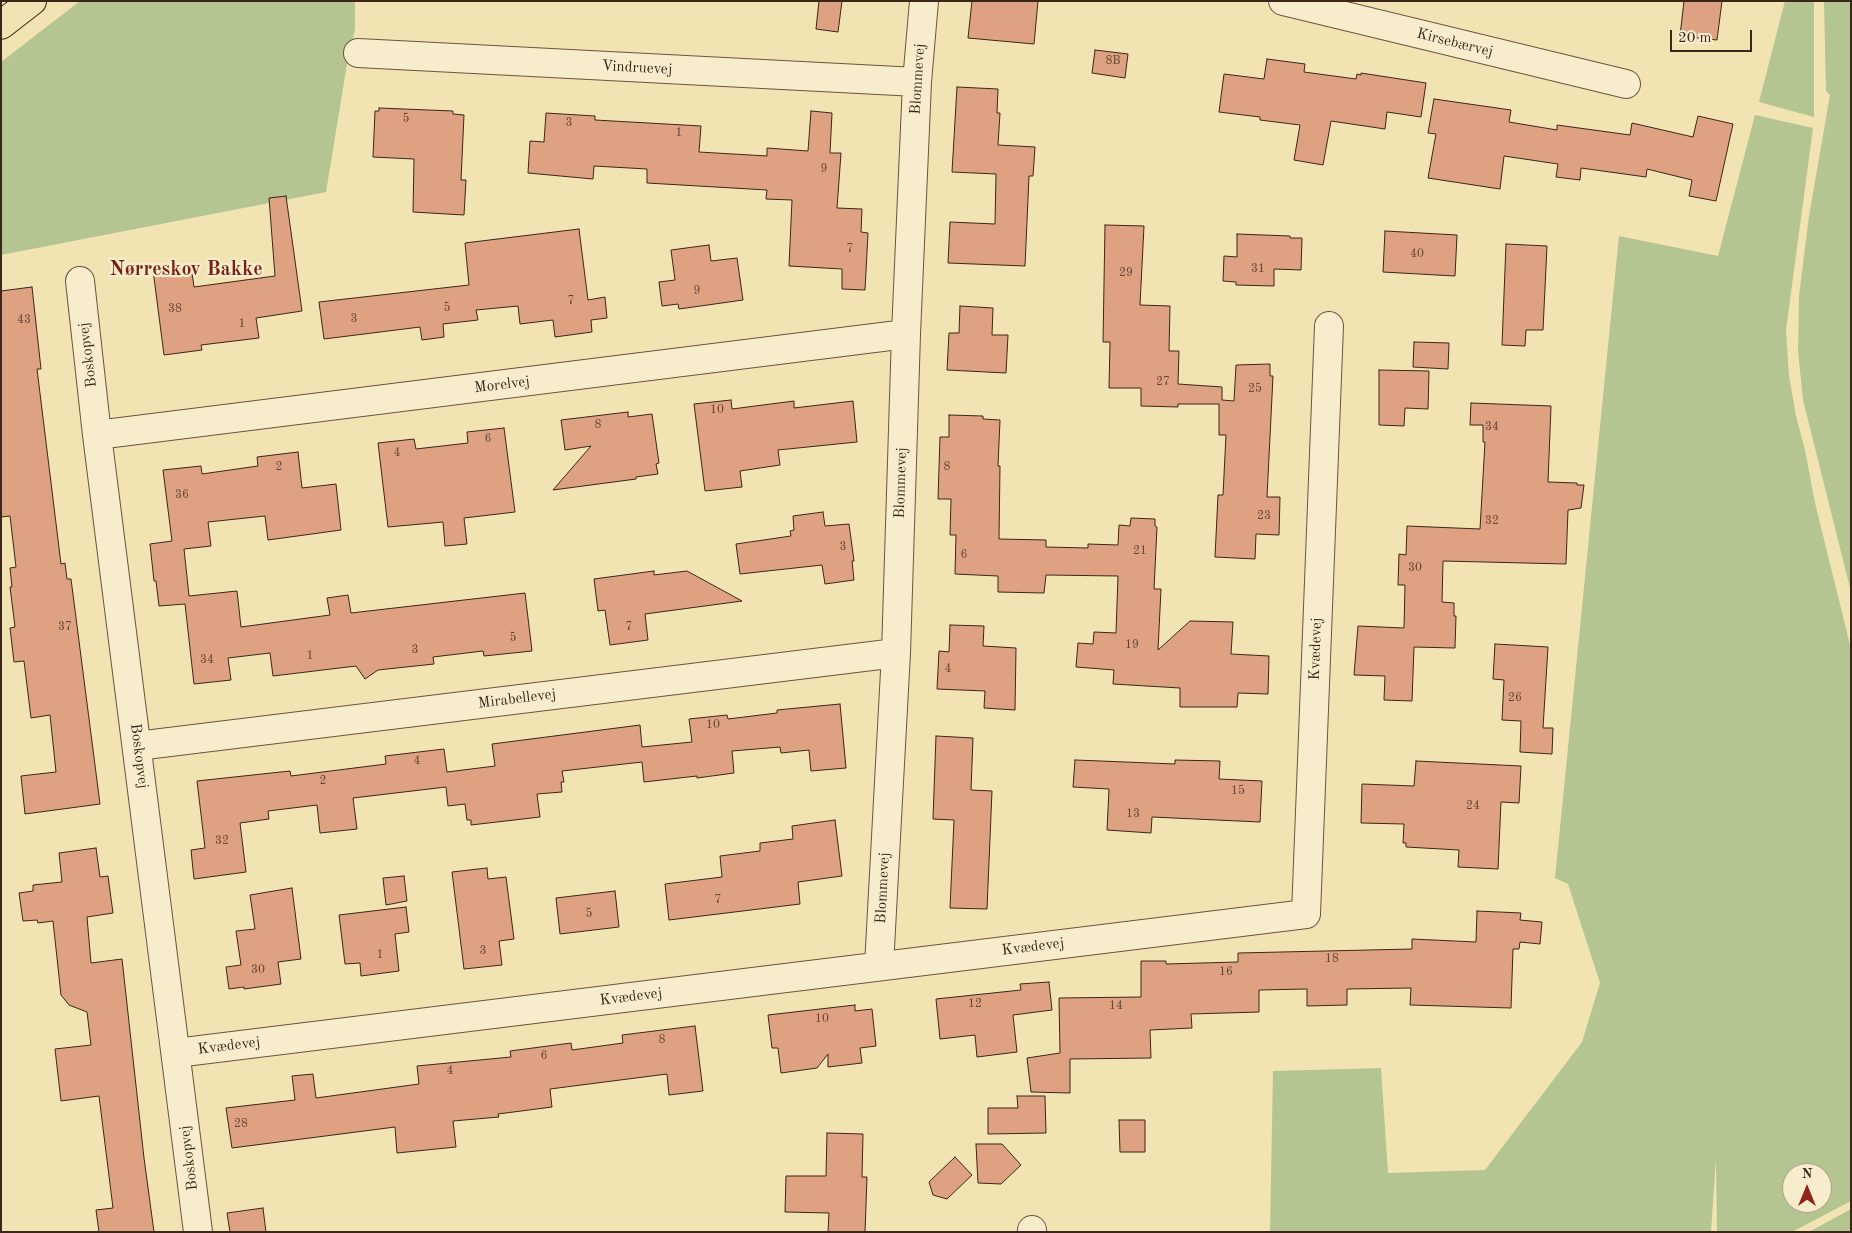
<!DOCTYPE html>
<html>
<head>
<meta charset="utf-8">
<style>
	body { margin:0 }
	#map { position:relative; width:1852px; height:1233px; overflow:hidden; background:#f2e3b2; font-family:"Old Standard TT",serif }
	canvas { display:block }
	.frame { position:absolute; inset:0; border:2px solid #3c2519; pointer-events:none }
	.north { position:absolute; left:1782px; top:1163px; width:50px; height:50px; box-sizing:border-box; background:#f7edcd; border:1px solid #ac9d85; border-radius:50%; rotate:0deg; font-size:14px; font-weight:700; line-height:20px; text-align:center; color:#3c2519 }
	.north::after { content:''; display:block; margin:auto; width:18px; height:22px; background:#8f2418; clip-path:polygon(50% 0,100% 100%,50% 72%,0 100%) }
	.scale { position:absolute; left:1670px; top:30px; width:82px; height:22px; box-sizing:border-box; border:2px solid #3c2519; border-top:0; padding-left:6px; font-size:15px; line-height:18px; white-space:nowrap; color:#3c2519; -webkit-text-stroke:4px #f7edcd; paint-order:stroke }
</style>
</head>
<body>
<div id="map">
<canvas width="1852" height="1233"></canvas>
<div class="frame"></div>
<div class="north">N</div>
<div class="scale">20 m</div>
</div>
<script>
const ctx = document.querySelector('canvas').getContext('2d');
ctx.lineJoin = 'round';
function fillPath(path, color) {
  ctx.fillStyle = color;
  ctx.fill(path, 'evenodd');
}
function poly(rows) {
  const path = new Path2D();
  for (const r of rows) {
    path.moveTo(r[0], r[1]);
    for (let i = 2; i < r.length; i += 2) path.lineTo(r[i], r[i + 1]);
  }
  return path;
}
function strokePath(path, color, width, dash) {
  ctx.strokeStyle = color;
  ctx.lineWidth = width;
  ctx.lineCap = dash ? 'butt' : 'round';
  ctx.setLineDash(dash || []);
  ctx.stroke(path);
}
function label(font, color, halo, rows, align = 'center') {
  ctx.font = font + ' "Old Standard TT",serif';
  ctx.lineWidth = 4.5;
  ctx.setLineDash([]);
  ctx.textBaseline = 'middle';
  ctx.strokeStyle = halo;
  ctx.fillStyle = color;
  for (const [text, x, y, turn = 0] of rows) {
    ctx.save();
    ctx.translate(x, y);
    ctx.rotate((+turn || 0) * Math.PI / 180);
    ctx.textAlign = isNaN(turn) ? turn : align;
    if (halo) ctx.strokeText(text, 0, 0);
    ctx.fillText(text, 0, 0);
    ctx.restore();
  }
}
fillPath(poly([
	[80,1,355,1,355,29,348,58,326,192,1,255,1,62],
	[1785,1,1814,1,1814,117,1759,102],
	[1824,1,1851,1,1851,592,1803,400,1798,351,1799,296,1809,216,1830,95,1826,91],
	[1755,115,1813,128,1786,330,1789,376,1796,416,1805,450,1815,503,1851,649,1851,1201,1792,1232,1717,1232,1716,1158,1711,1232,1270,1232,1273,1071,1381,1068,1388,1173,1485,1170,1582,1042,1600,983,1568,884,1555,878,1619,236,1718,256],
	[1792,1173,1822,1173,1822,1203,1792,1203],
	[1851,1209,1851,1232,1809,1232]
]), '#b4c591');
const building = poly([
	[819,1,842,1,838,32,816,29,819,1],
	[972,1,1038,1,1034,44,968,38,972,1],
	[1684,1,1722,1,1717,40,1680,36,1684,1],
	[1095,50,1128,54,1125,78,1092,73,1095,50],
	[1267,59,1305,64,1304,72,1356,79,1357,74,1361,75,1361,73,1426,83,1421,117,1387,112,1385,129,1331,121,1323,165,1294,160,1300,125,1260,120,1260,117,1219,112,1224,74,1264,79,1267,59],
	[957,87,998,89,997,113,1000,113,998,145,1035,147,1033,176,1029,176,1025,266,948,263,950,222,995,224,996,174,952,172,957,87],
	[1434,99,1511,110,1509,122,1557,130,1557,125,1630,135,1632,123,1693,137,1698,116,1733,124,1716,201,1689,196,1692,180,1647,169,1646,177,1581,168,1580,180,1556,177,1558,164,1504,156,1500,189,1428,178,1436,134,1428,133,1434,99],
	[379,108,453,111,453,114,464,115,461,180,466,180,464,215,413,212,414,159,373,157,375,111,379,111,379,108],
	[811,111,832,113,830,153,841,153,837,208,862,209,861,232,868,233,865,290,842,289,842,269,789,266,792,200,766,199,767,190,647,183,647,169,594,166,593,179,528,173,530,141,544,142,546,113,595,116,595,120,701,126,699,152,767,156,767,148,808,151,811,111],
	[286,196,302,311,256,318,259,338,201,345,202,350,164,355,153,270,191,265,194,287,275,276,269,198,286,196],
	[1105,225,1144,226,1140,305,1170,306,1169,351,1179,351,1178,384,1222,387,1222,400,1234,401,1236,365,1270,364,1270,376,1273,376,1267,497,1280,497,1279,535,1256,534,1255,559,1215,557,1218,495,1223,495,1226,435,1219,435,1219,404,1178,404,1178,407,1141,406,1141,388,1109,388,1110,342,1103,342,1105,225],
	[579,229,588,300,605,297,607,318,591,320,592,332,555,337,553,320,520,324,518,306,476,310,478,320,443,324,444,337,422,340,420,327,324,339,319,302,469,285,465,243,579,229],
	[1385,231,1457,235,1455,276,1383,272,1385,231],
	[1237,234,1290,236,1290,238,1302,238,1301,270,1274,269,1274,286,1236,285,1236,282,1223,281,1224,256,1237,257,1237,234],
	[1506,244,1547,246,1543,330,1526,330,1525,346,1502,345,1506,244],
	[709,245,711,261,737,258,743,300,679,309,678,304,662,306,659,282,675,280,671,250,709,245],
	[32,287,41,369,37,369,61,564,65,563,67,579,71,579,100,804,25,814,21,776,56,772,50,715,31,718,24,661,14,662,10,628,15,627,10,587,12,587,10,568,16,567,10,516,1,517,1,291,32,287],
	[960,306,993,308,992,335,1008,335,1006,373,947,370,949,333,959,333,960,306],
	[1414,342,1449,343,1448,369,1413,367,1414,342],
	[1379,370,1429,371,1428,409,1405,408,1404,426,1379,425,1379,370],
	[731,400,732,409,794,401,794,408,853,401,857,442,778,450,780,465,740,471,742,487,705,491,694,404,731,400],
	[1471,403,1551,406,1548,482,1577,483,1577,485,1584,485,1581,508,1568,510,1566,564,1443,561,1442,602,1454,603,1454,616,1456,616,1455,648,1414,647,1412,701,1384,700,1385,676,1354,675,1358,626,1404,628,1405,585,1398,585,1399,554,1406,555,1407,526,1480,529,1485,442,1483,442,1483,425,1470,425,1471,403],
	[628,412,628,417,652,414,659,463,656,464,658,474,636,477,636,479,553,490,591,446,565,450,561,420,628,412],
	[949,415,983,416,983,419,1000,420,998,466,1000,466,999,539,1046,540,1046,547,1088,548,1088,544,1118,545,1119,525,1130,526,1131,518,1155,519,1155,526,1157,527,1154,589,1161,589,1158,650,1190,621,1233,622,1231,654,1269,656,1268,694,1238,693,1237,707,1180,707,1180,688,1113,684,1114,670,1076,667,1078,643,1093,644,1094,632,1116,633,1118,576,1046,575,1044,593,998,592,998,576,955,574,956,535,950,535,951,499,938,499,940,437,949,437,949,415],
	[504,428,515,512,464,518,467,544,445,546,443,522,388,527,378,443,414,439,416,449,468,443,467,432,504,428],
	[298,452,302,488,336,484,341,530,268,540,265,516,208,522,211,546,184,549,189,596,237,591,241,627,330,615,327,598,348,595,351,613,525,593,532,651,484,656,483,651,433,657,434,664,378,670,365,679,356,666,273,676,270,653,228,658,231,680,194,684,185,604,159,606,156,581,154,581,150,544,172,541,163,470,201,466,202,474,258,466,257,457,298,452],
	[823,512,825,526,849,524,854,561,852,561,854,580,825,584,822,565,740,574,736,544,791,536,790,531,794,530,793,516,823,512],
	[654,571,654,575,687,571,742,601,645,614,648,640,610,645,605,610,598,611,594,579,654,571],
	[950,625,984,626,983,646,1016,648,1015,710,984,708,985,691,937,689,939,651,949,652,950,625],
	[1495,644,1548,647,1543,728,1553,728,1552,754,1520,752,1521,721,1502,720,1504,680,1493,679,1495,644],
	[840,704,846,768,811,771,809,750,781,753,780,747,732,751,734,773,697,778,697,776,644,782,642,762,562,771,564,782,561,782,562,792,537,794,540,817,471,825,471,820,467,820,465,804,448,806,446,787,353,798,357,829,320,833,317,805,268,811,269,819,240,823,246,872,194,879,191,850,205,848,197,781,290,771,291,776,386,764,385,756,444,749,447,772,495,766,492,744,640,725,642,747,692,742,689,719,727,715,728,719,777,713,777,710,840,704],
	[936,736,973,738,971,790,992,791,987,909,950,908,954,820,933,819,936,736],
	[1075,760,1175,764,1175,760,1220,761,1219,779,1262,781,1260,822,1152,817,1151,833,1107,830,1109,789,1073,787,1075,760],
	[1416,761,1521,766,1519,803,1501,802,1498,869,1458,867,1459,850,1406,847,1406,843,1403,843,1404,824,1361,823,1362,784,1414,786,1416,761],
	[835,820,842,876,798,882,800,904,669,920,665,884,722,877,720,856,760,851,760,843,793,839,792,826,835,820],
	[96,848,100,877,108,876,113,913,87,917,91,963,122,959,144,1158,154,1232,99,1232,96,1210,113,1208,99,1096,61,1101,55,1049,91,1045,87,1012,69,1005,61,995,53,921,38,923,37,920,23,921,19,893,33,891,33,885,62,882,59,853,96,848],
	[487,868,488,879,506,877,514,939,499,941,502,965,464,969,452,872,487,868],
	[404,876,407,901,386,905,383,878,404,876],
	[292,888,301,959,278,962,281,984,244,989,244,987,229,989,226,967,241,965,236,931,255,929,250,895,292,888],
	[615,891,619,927,560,934,556,898,615,891],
	[406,907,409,932,395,934,399,971,361,976,360,963,345,964,339,915,406,907],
	[1477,911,1521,913,1520,920,1542,922,1540,944,1520,942,1519,949,1513,949,1511,1008,1410,1005,1411,988,1347,989,1347,1005,1307,1006,1307,989,1259,990,1259,1012,1191,1014,1192,1028,1150,1030,1151,1058,1070,1059,1070,1093,1031,1092,1027,1058,1060,1053,1059,998,1141,997,1141,961,1166,961,1166,964,1238,962,1238,953,1412,949,1412,939,1476,942,1477,911],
	[1049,982,1052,1010,1013,1015,1017,1052,977,1057,975,1035,940,1039,936,999,1021,990,1020,984,1049,982],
	[855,1005,855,1011,872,1009,876,1046,860,1048,862,1063,828,1067,828,1054,817,1068,781,1073,778,1048,772,1048,768,1015,855,1005],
	[695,1026,703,1091,669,1095,667,1074,550,1089,552,1107,498,1114,499,1117,453,1121,456,1147,397,1153,395,1127,232,1148,226,1108,295,1100,292,1076,313,1074,316,1098,419,1084,417,1066,511,1057,510,1051,571,1043,572,1050,623,1043,622,1035,695,1026],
	[1017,1096,1045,1096,1046,1133,988,1134,988,1108,1018,1108,1017,1096],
	[1119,1120,1145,1120,1145,1152,1120,1152,1119,1120],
	[827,1133,863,1134,862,1177,867,1177,865,1232,828,1232,829,1213,785,1212,786,1176,826,1176,827,1133],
	[976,1144,1002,1144,1021,1165,1001,1184,978,1183,976,1144],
	[955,1157,972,1175,947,1199,933,1195,929,1182,955,1157],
	[263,1208,266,1232,230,1232,227,1213,263,1208]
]);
fillPath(building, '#dea283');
strokePath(building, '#3c2519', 1);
const street = poly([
	[1283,1,1626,84],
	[358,53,917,82],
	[80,281,97,435,198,1232],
	[97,435,906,334],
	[137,746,896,653],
	[879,966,896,653,906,334,917,82,924,1],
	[176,1053,1306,914,1329,326],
	[1032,1232,1032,1230]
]);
const primary = poly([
	[1,25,32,1]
]);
strokePath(street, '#6a543f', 30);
strokePath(primary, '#3c2519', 30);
strokePath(street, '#f7edcd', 28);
strokePath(primary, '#f2e3b2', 28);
label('12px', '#644434', null, [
	["8B",1113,61],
	["5",406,119],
	["3",569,123],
	["1",679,133],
	["9",824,169],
	["7",850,249],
	["40",1417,254],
	["31",1258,269],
	["29",1126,273],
	["9",697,291],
	["7",571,301],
	["5",447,308],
	["38",175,309],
	["3",354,319],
	["43",24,320],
	["1",242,324],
	["27",1163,382],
	["25",1255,389],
	["10",717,410],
	["8",598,425],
	["34",1492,427],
	["6",488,439],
	["4",397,453],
	["2",279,467],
	["8",947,467],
	["36",182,495],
	["23",1264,516],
	["32",1492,521],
	["3",843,547],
	["21",1140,551],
	["6",964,555],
	["30",1415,568],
	["37",65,627],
	["7",629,627],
	["5",513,638],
	["19",1132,645],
	["3",415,650],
	["1",310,656],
	["34",207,660],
	["4",948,669],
	["26",1515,698],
	["10",713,725],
	["4",417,761],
	["2",323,781],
	["15",1238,791],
	["24",1473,806],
	["13",1133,814],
	["32",222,841],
	["7",718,900],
	["5",589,914],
	["3",483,951],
	["1",380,955],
	["18",1332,959],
	["30",258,970],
	["16",1226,972],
	["12",975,1004],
	["14",1116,1006],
	["10",822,1019],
	["8",662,1040],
	["6",544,1056],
	["4",450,1071],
	["28",241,1124]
]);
label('15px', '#3c2519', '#f7edcd', [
	["Kirsebærvej",1455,43,14],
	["Vindruevej",637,68,3],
	["Blommevej",918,79,-86],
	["Boskopvej",88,355,-97],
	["Morelvej",502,385,-7],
	["Blommevej",901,483,-88],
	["Kvædevej",1316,649,-88],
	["Mirabellevej",517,699,-7],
	["Boskopvej",139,756,83],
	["Blommevej",883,888,-87],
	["Kvædevej",1033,947,-7],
	["Kvædevej",631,997,-7],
	["Kvædevej",229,1046,-7],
	["Boskopvej",189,1158,-97]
]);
label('bold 20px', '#7a1f14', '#f7edcd', [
	["Nørreskov Bakke",186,270]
]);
</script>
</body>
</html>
